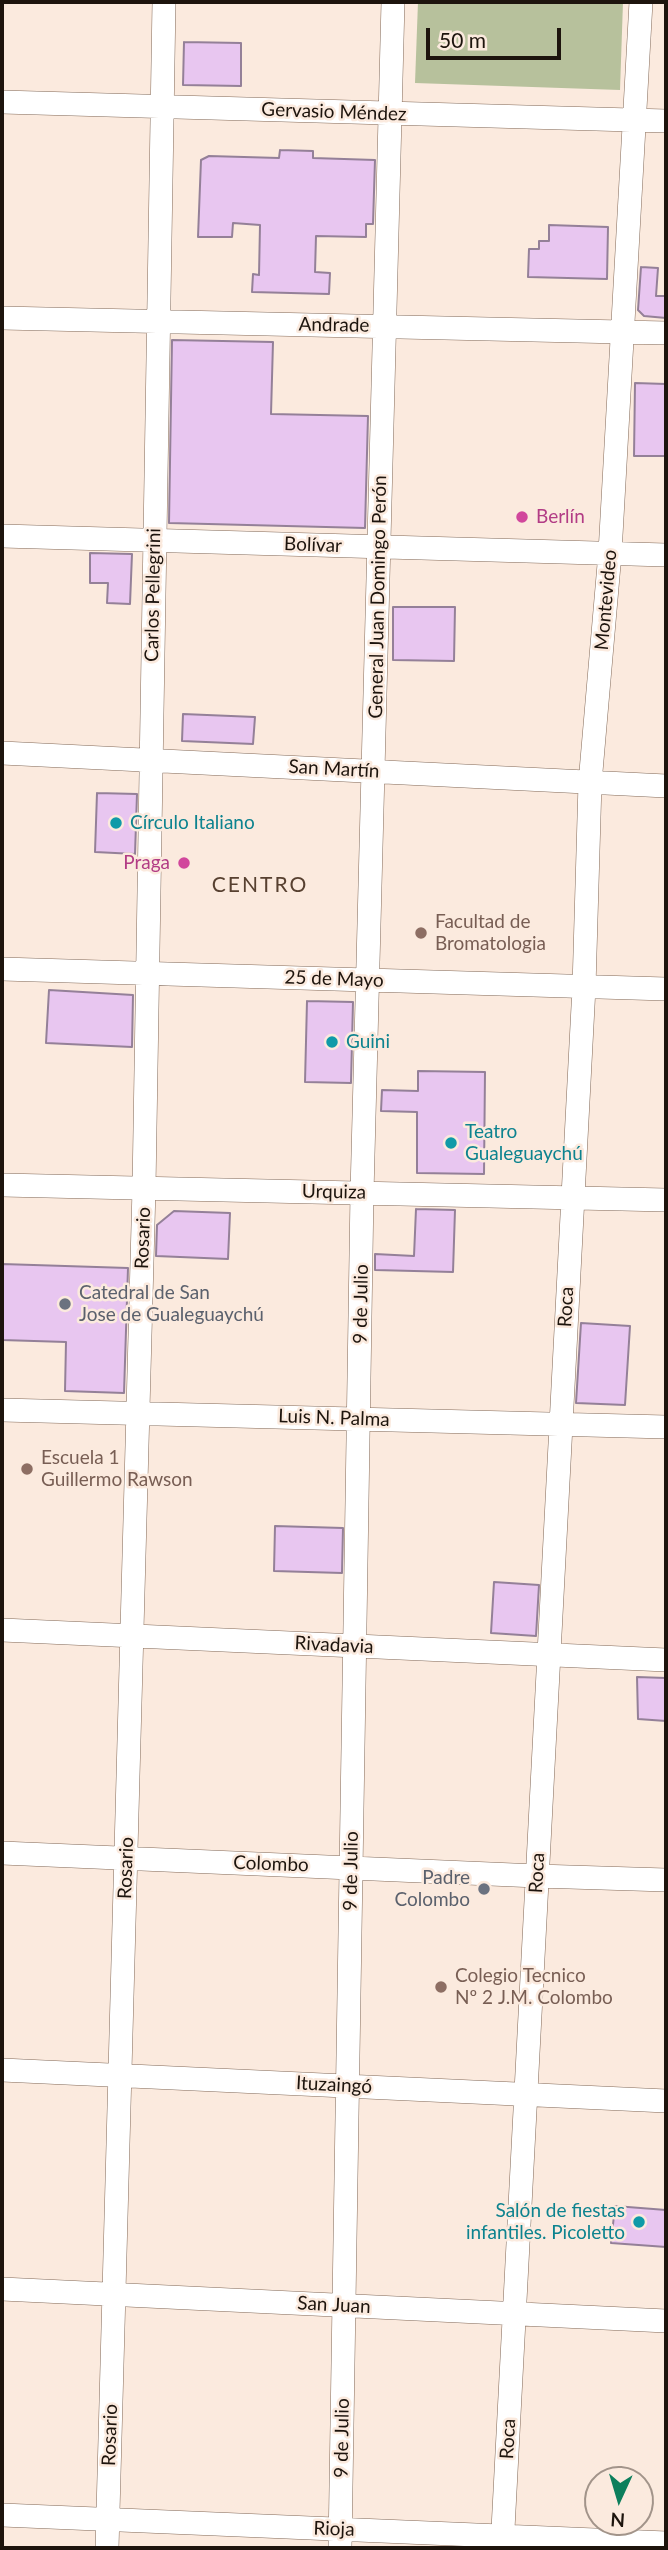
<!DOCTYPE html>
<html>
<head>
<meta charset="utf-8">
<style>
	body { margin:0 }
	#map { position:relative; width:668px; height:2550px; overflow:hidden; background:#fbeade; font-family:Lato,sans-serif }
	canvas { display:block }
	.frame { position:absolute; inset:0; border:4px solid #1d140d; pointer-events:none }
	.north { position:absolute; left:584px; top:2466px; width:70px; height:70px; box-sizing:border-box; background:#fbeade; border:2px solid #a2948a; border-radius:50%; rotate:184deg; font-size:19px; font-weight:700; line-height:28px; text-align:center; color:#1d140d }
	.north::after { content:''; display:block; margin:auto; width:24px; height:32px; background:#0d7f5c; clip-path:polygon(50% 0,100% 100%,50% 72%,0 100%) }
	.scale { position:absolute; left:426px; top:28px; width:135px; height:32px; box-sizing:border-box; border:4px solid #1d140d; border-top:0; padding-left:9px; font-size:21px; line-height:24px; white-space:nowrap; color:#1d140d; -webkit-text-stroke:5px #fbeade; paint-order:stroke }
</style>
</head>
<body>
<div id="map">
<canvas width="668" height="2550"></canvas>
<div class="frame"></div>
<div class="north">N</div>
<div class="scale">50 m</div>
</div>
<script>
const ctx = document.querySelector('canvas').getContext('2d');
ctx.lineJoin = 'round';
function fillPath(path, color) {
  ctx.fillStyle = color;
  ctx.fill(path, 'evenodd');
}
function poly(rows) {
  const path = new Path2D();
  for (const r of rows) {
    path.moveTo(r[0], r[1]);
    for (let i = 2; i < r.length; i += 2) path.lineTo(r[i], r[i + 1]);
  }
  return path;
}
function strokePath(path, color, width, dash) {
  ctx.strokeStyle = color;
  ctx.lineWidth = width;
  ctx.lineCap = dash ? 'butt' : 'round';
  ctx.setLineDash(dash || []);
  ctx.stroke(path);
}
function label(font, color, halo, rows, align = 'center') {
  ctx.font = font + ' Lato,sans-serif';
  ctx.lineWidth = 5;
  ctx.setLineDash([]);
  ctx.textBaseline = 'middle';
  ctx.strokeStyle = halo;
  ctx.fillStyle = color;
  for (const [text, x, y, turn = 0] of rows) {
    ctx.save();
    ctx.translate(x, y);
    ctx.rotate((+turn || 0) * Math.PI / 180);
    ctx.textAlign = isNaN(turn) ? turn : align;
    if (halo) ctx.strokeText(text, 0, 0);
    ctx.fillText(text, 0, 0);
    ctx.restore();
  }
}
fillPath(poly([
	[418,2,623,2,620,90,415,83]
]), '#b7c19c');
const building = poly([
	[184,42,241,43,241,86,183,85,184,42],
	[280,150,313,151,313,158,375,160,373,224,366,224,366,237,316,236,315,272,330,273,329,294,252,292,253,274,259,275,260,225,233,223,232,237,198,237,201,160,209,156,279,158,280,150],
	[549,225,608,227,607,279,528,277,529,249,539,249,539,241,549,241,549,225],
	[641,267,658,268,656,296,666,296,666,318,644,316,638,310,641,267],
	[172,340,273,342,271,414,368,416,365,528,169,523,172,340],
	[635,383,666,384,666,456,634,456,635,383],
	[90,553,132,554,130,604,107,603,108,583,90,583,90,553],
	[393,607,455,607,454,661,393,660,393,607],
	[183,714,255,717,253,744,182,741,183,714],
	[97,793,137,794,135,854,95,852,97,793],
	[49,990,133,995,132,1047,46,1043,49,990],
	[307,1001,353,1002,351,1083,305,1082,307,1001],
	[418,1071,485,1072,484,1174,417,1173,417,1112,381,1111,382,1090,418,1091,418,1071],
	[416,1209,455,1210,453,1272,375,1270,375,1254,414,1256,416,1209],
	[174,1211,230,1213,228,1259,156,1256,157,1225,174,1211],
	[2,1264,128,1268,124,1393,65,1391,66,1342,2,1340,2,1264],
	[581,1323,630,1326,625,1405,576,1403,581,1323],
	[275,1526,343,1528,342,1573,274,1571,275,1526],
	[494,1582,539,1585,536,1636,491,1633,494,1582],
	[637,1677,666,1678,666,1721,638,1719,637,1677],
	[615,2206,666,2210,666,2247,611,2243,615,2206]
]);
fillPath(building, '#e8c6f0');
strokePath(building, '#948098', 2);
const minor = poly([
	[2,102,666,121],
	[2,318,666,333],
	[2,536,666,555],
	[2,753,666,786],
	[2,969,666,989],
	[2,1185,666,1200],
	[2,1410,666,1427],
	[2,1630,666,1660],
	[2,1853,537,1876,666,1880],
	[2,2070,666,2101],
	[2,2289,666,2321],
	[2,2515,666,2543],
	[107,2548,144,1188,164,2],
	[340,2548,362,1193,393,2],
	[502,2548,584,987,590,783,610,553,641,2]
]);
strokePath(minor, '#836a59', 24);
strokePath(minor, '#fff', 23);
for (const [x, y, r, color] of [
	[522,517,7,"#d1479c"],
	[116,823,7,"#0f9aa8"],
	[184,863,7,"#d1479c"],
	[421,933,7,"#8d6e63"],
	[332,1042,7,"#0f9aa8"],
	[451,1143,7,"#0f9aa8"],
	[65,1304,7,"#6b7280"],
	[27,1469,7,"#8d6e63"],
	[484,1889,7,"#6b7280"],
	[441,1987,7,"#8d6e63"],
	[639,2222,7,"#0f9aa8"]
]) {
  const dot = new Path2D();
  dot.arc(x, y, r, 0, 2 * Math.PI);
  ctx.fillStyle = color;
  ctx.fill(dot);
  strokePath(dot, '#fbeade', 2.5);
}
label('19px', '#1d140d', '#fbeade', [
	["Gervasio Méndez",334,112,2],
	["Andrade",334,325,1],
	["Bolívar",313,545,2],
	["Carlos Pellegrini",153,595,-89],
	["General Juan Domingo Perón",378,597,-89],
	["Montevideo",606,600,-85],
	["San Martín",334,769,3],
	["25 de Mayo",334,979,2],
	["Urquiza",334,1192,1],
	["Rosario",143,1238,-88],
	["9 de Julio",361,1304,-89],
	["Roca",566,1307,-87],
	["Luis N. Palma",334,1418,2],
	["Rivadavia",334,1645,3],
	["Colombo",271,1864,2],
	["Rosario",126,1868,-88],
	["9 de Julio",351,1871,-89],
	["Roca",537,1873,-87],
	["Ituzaingó",334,2085,3],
	["San Juan",334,2305,3],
	["Rosario",110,2435,-88],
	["9 de Julio",342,2438,-89],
	["Roca",508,2439,-87],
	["Rioja",334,2529,2]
]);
label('19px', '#b23c85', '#fbeade', [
	["Berlín",536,517],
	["Praga",170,863,"right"]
], 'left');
label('19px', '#0d838f', '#fbeade', [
	["Círculo Italiano",130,823],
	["Guini",346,1042],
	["Teatro",465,1132],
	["Gualeguaychú",465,1154],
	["Salón de fiestas",625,2211,"right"],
	["infantiles. Picoletto",625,2233,"right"]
], 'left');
label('19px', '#785e54', '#fbeade', [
	["Facultad de",435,922],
	["Bromatologia",435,944],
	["Escuela 1",41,1458],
	["Guillermo Rawson",41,1480],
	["Colegio Tecnico",455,1976],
	["Nº 2 J.M. Colombo",455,1998]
], 'left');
label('19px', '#5b616d', '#fbeade', [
	["Catedral de San",79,1293],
	["Jose de Gualeguaychú",79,1315],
	["Padre",470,1878,"right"],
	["Colombo",470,1900,"right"]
], 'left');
ctx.letterSpacing = '2px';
label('21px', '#574030', '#fbeade', [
	["CENTRO",260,885]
]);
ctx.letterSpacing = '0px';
</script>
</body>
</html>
